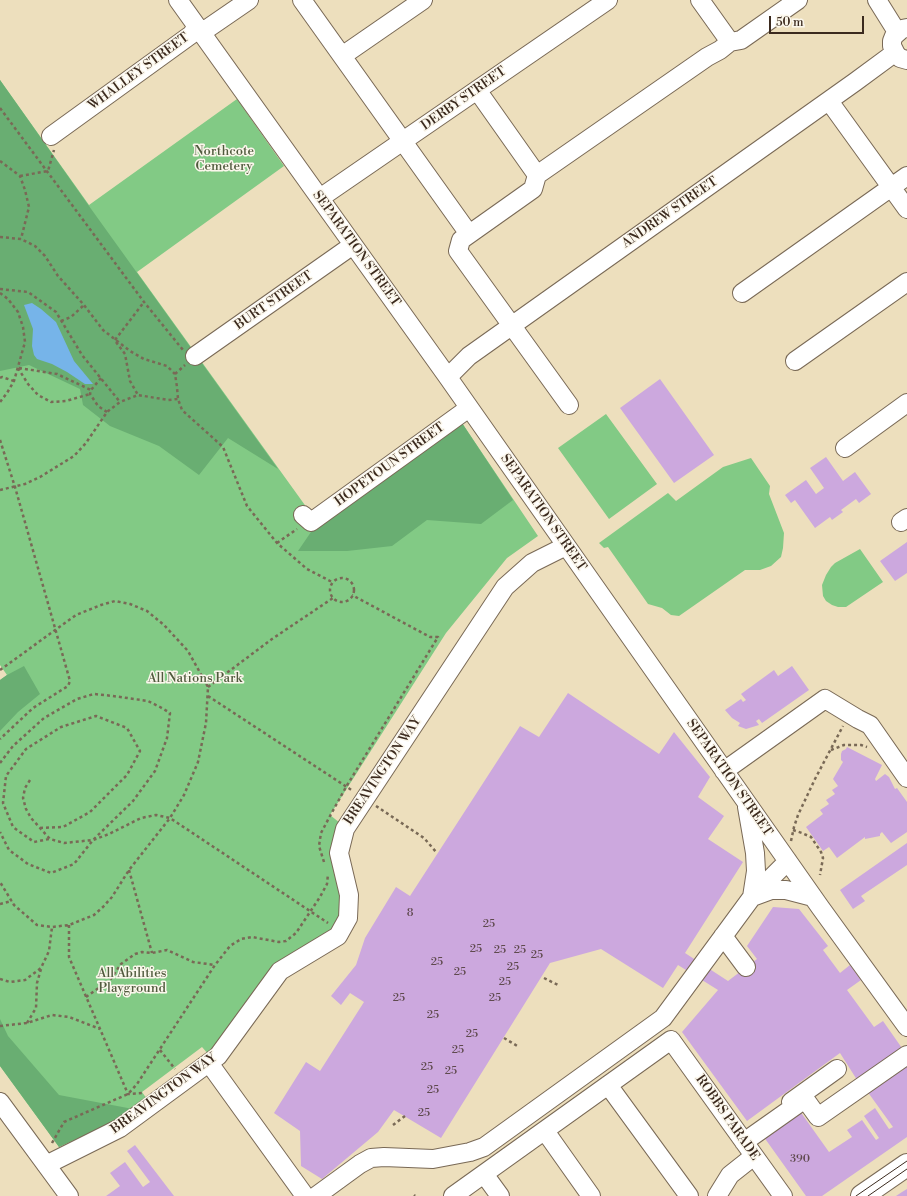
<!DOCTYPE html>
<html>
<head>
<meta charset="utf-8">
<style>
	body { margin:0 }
	#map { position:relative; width:907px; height:1196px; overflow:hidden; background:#eddfbd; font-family:"Libre Bodoni",serif }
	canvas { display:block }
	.scale { position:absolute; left:769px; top:16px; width:95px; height:18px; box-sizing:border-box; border:2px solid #3b2a1e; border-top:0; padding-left:5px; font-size:12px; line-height:14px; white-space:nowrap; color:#3b2a1e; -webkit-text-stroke:3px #fbf7ec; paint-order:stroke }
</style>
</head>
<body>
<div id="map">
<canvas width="907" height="1196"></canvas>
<div class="scale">50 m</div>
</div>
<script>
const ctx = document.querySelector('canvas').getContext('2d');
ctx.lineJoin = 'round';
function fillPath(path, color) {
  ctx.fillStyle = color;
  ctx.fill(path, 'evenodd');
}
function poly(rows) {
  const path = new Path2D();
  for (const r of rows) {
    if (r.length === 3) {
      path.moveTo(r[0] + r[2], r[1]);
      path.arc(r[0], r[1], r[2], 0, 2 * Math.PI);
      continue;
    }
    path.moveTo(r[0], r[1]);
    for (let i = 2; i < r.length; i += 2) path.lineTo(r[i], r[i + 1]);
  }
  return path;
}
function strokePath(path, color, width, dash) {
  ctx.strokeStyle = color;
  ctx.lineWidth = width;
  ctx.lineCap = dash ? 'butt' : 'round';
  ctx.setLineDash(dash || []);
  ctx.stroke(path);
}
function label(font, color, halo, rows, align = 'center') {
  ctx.font = font + ' "Libre Bodoni",serif';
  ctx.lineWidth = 3;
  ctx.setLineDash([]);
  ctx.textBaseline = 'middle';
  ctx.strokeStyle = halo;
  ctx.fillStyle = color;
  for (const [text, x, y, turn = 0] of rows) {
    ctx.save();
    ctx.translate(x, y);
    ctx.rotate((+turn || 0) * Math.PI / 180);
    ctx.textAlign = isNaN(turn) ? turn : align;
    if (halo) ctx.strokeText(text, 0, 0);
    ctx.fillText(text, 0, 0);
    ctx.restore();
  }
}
fillPath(poly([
	[0,80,89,205,237,99,284,166,137,272,307,508,299,515,311,532,462,423,538,536,507,558,446,633,330,815,340,823,345,895,341,919,325,940,297,951,209,1055,202,1047,142,1092,147,1099,115,1121,59,1147,0,1066,0,680,7,675,0,665],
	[606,414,657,484,609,519,558,448],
	[751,458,770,486,769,494,784,533,783,548,781,557,771,566,760,570,745,570,679,616,671,615,662,608,648,604,608,547,604,548,599,543,668,493,676,501,723,467],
	[860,549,883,582,846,607,838,607,832,605,826,601,823,596,822,585,826,575,831,567,835,563]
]), '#82ca85');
fillPath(poly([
	[0,80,89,206,278,469,228,438,199,475,159,446,110,426,83,405,80,389,29,365,0,371],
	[462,423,513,500,481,524,427,520,392,546,347,551,298,551,311,532],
	[24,666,40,694,18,712,0,731,0,680,7,675],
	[0,1019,8,1036,59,1095,133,1109,115,1121,59,1147,0,1066]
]), '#69ae72');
fillPath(poly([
	[32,303,41,309,56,322,74,361,93,384,85,384,67,372,52,364,37,359,34,355,32,346,33,329,24,305]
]), '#76b4e9');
fillPath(poly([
	[660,379,714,455,674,483,620,408],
	[826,457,843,481,855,472,871,494,859,503,856,499,841,510,843,512,832,520,830,517,815,528,795,500,791,503,785,495,806,480,816,494,824,488,810,468],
	[907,542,907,573,895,581,880,561],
	[792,666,809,690,762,723,759,719,756,721,759,725,746,729,738,726,740,723,732,718,725,710,741,699,743,702,746,700,741,694,774,670,778,676],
	[568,693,659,754,674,732,710,777,698,797,724,816,708,839,743,862,685,953,728,981,757,959,747,946,773,907,799,909,828,946,823,950,840,973,850,965,861,980,847,990,874,1027,883,1021,904,1051,859,1083,840,1053,747,1121,682,1032,718,990,678,965,663,988,601,949,550,963,441,1138,394,1110,378,1132,322,1179,301,1166,300,1131,274,1113,306,1062,320,1071,364,1002,350,993,341,1005,331,996,356,965,365,938,396,887,410,896,520,726,539,737],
	[847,747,882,765,875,779,876,781,885,774,889,777,895,789,897,788,907,802,907,832,891,843,882,832,880,834,880,836,865,839,865,837,837,858,829,847,823,851,806,827,823,814,820,810,829,804,826,800,835,794,832,790,838,786,833,779,843,762,841,760,841,754,842,751,846,749],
	[907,843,907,865,861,896,865,901,853,909,840,890],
	[907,1063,907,1137,822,1196,806,1196,761,1133,797,1107,829,1152,852,1137,847,1130,862,1120,876,1140,879,1138,864,1116,875,1108,889,1129,893,1127,867,1091],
	[135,1145,174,1196,106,1196,120,1186,110,1173,125,1162,143,1187,150,1182,127,1151],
	[907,1189,907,1196,896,1196,902,1192]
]), '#cca8de');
const minor = poly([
	[178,0,447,376,820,907,907,1027],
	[302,0,469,234],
	[700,0,730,42],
	[877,0,897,32],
	[907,28,902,29,894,36,892,41,892,46,896,54,900,58,907,60],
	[342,56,423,0],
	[477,90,537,175],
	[829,101,907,209],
	[51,136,192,34,193,32,201,33,249,0],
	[320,198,608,0],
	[742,293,907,176],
	[195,356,353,245],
	[795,361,907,282],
	[447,376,453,372,469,356,855,82,893,54,894,52],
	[569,405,458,251,461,240,533,189,537,175,707,57,720,50,730,42,741,40,798,0],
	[845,448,907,403],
	[303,515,311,522,469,408],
	[901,522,907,518],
	[724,771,825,699,858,719,870,725,907,778],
	[747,807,755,853,756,871,752,897,771,890,786,890,813,897],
	[723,936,746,967],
	[209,1063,305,1196],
	[608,1085,689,1196],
	[0,1102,69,1196],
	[791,1102,837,1069],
	[545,1131,591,1196],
	[744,1142,805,1099,818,1117,907,1055],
	[46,1165,120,1128,218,1056,280,971,338,936,348,918,349,895,339,853,345,829,505,587,532,563,566,546],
	[484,1174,500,1196],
	[316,1196,360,1164,371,1158,384,1157,433,1159,470,1152,484,1147,663,1018,752,897,788,861],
	[453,1196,671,1040,783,1196],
	[717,1196,730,1175,754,1156]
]);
const major = poly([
	[862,1196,907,1165]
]);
strokePath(minor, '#796956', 20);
strokePath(major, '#796956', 24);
strokePath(poly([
	[0,108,144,302,183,350],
	[0,161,20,176,25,190,29,207,21,239],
	[20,176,48,171,54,150],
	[0,237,21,239,35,246,45,256,58,276,84,305,103,330,130,351,144,359,167,366,175,374,177,387,178,399,182,410,223,447,247,506,277,543,307,569,332,582],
	[0,289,28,292,56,312,82,355,120,402],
	[0,293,8,299,18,312,23,327,25,342,14,381,7,393,0,402],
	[61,321,71,317,84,305],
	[115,340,144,302],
	[116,342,125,354,130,381,138,395],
	[18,368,28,384,38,395,51,402,66,401,90,394],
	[19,368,57,374,91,390],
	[175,374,185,365],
	[0,378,2,377,14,381],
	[101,378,91,390,90,394,98,406,107,412],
	[0,440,15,487,70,681,68,686,33,708,0,739],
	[0,490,25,484,40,477,74,456,86,443,107,412,120,402,138,395,168,400,178,399],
	[277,543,297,529],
	[342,590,12],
	[0,670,76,615,101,605,115,601,130,604,147,611,164,625,188,651,208,687,206,723,198,762,184,795,170,818,129,870,112,897,103,907,94,915,69,925,52,927,37,925,14,905,0,882],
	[208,687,272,639,333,598],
	[208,696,353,791],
	[831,750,844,745,861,745,867,747],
	[0,763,13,746,44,718,77,699,94,694,113,696,148,701,160,707,170,713,167,738,155,771,133,801,93,840,74,864,51,873,28,864,9,850,0,832],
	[30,780,25,788,23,798,26,809,31,818,50,839,64,843,93,840,109,834,141,818,156,815,170,818,328,923],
	[376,806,424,838,437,853],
	[40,828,63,827,90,812,127,775,140,751,127,728,96,716,61,727,26,749,6,776,3,803,13,827,34,842,49,839],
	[793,830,802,833,811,837,821,852,823,858,820,875],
	[791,841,794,827,798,815,815,779,843,726],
	[324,862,319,846,321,833,330,816,346,787,438,637,430,637,352,595],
	[129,870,152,953],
	[0,904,12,901],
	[69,925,69,957,128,1094,143,1093],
	[544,978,558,985],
	[0,979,10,982,25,980,41,968,49,951,52,927],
	[86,997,110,980,121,964,135,954,142,952,152,953,167,950,193,962,215,965],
	[27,1023,36,1008,37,983,41,969],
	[0,1026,27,1023,52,1015,69,1017,100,1029],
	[504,1038,519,1047],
	[160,1050,175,1069],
	[393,1125,405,1116],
	[52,1143,64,1122,128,1094,137,1084,215,965,230,946,241,939,252,937,279,942,286,941,296,933,320,897,327,884,328,874],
	[414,1195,415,1196]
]), '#796956', 2.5, [3, 3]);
strokePath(minor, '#fff', 18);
strokePath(major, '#fff', 22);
strokePath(poly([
	[856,1196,907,1161],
	[868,1196,907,1169]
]), '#3b2a1e', 1);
label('11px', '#5f4a4e', null, [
	["8",410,913],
	["25",489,924],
	["25",476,949],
	["25",500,950],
	["25",520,950],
	["25",537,955],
	["25",437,962],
	["25",513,967],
	["25",460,972],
	["25",505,982],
	["25",399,998],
	["25",495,998],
	["25",433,1015],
	["25",472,1034],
	["25",458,1050],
	["25",427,1067],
	["25",451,1071],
	["25",433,1090],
	["25",424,1113],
	["390",800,1159]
]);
label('13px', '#3b2a1e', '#fbf7ec', [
	["WHALLEY STREET",139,72,-36],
	["DERBY STREET",464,99,-35],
	["ANDREW STREET",670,213,-35],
	["SEPARATION STREET",356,249,54],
	["BURT STREET",274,301,-35],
	["HOPETOUN STREET",390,465,-36],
	["SEPARATION STREET",543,513,55],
	["BREAVINGTON WAY",383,771,-56],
	["SEPARATION STREET",729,778,55],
	["BREAVINGTON WAY",164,1094,-36],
	["ROBBS PARADE",727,1118,55]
]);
label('13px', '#505a3d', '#fbf7ec', [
	["Northcote",224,152],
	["Cemetery",224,167],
	["All Nations Park",195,679],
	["All Abilities",132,974],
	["Playground",132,989]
]);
</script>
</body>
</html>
